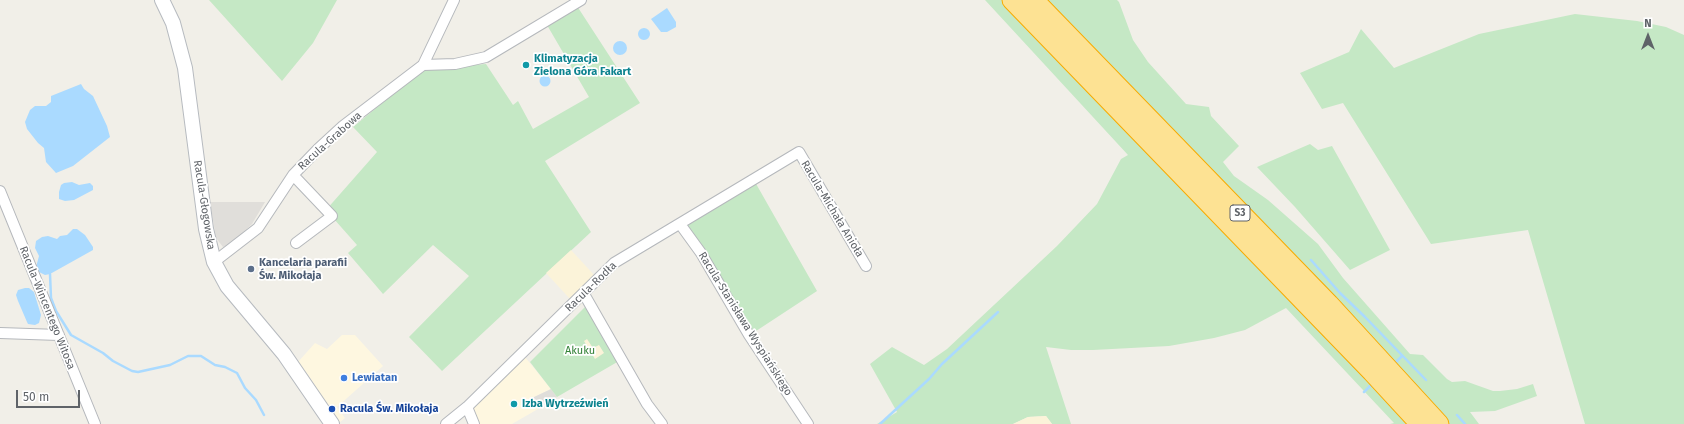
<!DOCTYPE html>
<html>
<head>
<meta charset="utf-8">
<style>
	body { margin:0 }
	#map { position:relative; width:1684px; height:424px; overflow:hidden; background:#f1efe8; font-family:"Fira Sans",sans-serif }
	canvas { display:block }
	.north { position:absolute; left:1628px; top:16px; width:40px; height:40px; -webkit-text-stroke:3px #fff; paint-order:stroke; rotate:0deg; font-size:11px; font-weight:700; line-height:16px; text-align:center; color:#5f6368 }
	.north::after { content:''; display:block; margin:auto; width:14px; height:18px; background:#5f6368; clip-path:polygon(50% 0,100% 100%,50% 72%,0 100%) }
	.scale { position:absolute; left:16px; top:390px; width:64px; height:18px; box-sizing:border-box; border:2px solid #5f6368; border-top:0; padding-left:5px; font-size:12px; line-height:14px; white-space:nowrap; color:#5f6368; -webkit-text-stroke:3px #fff; paint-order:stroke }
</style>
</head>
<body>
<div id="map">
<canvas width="1684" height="424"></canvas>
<div class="north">N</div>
<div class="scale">50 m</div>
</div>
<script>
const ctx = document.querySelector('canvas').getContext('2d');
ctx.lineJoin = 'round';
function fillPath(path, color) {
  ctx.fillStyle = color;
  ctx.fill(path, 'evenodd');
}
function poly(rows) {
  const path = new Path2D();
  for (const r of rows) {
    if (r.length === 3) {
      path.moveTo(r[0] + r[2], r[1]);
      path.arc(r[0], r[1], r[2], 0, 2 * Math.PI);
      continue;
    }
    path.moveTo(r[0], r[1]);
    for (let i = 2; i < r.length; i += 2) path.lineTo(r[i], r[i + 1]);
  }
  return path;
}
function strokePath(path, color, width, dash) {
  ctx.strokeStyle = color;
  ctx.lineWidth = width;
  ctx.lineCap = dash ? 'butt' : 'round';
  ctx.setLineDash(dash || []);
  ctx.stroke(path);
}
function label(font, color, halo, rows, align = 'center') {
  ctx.font = font + ' "Fira Sans",sans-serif';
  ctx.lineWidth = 3.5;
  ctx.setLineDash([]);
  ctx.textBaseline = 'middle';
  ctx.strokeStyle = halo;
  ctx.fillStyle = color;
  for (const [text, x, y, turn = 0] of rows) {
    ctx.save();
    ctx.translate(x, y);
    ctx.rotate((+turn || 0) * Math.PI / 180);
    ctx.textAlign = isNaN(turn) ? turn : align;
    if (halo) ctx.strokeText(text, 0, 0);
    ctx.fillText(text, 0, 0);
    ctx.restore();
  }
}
fillPath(poly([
	[342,335,355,335,383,366,337,407,345,418,339,423,308,375,298,362,315,343,327,349],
	[525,357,551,389,532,398,538,409,512,424,479,424,473,408]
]), '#fef7e0');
fillPath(poly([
	[210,202,265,202,252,224,230,245,223,247,216,238],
	[551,389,557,397,538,409,532,398]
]), '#e0deda');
fillPath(poly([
	[209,0,337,0,313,43,282,81],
	[985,0,1117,0,1119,2,1133,40,1148,62,1186,104,1209,107,1211,116,1239,146,1223,162,1234,176,1268,200,1318,244,1343,278,1410,354,1423,355,1447,379,1452,382,1465,381,1493,391,1500,391,1517,389,1533,384,1537,396,1495,411,1470,412,1479,424,1390,424,1394,423,1286,308,1245,330,1214,338,1169,346,1093,350,1071,350,1046,347,1071,424,1052,424,1046,416,1028,417,1013,424,877,424,897,412,870,364,892,347,924,365,947,349,1057,246,1097,204,1121,159,1128,155],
	[577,6,640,103,545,161,591,232,442,371,409,337,469,276,433,245,383,294,348,253,357,245,326,210,377,152,353,127,392,95,425,69,486,64,513,105,518,101,533,129,589,97,547,25],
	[1575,14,1637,21,1666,27,1684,35,1684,424,1585,424,1528,230,1431,244,1343,103,1322,109,1300,73,1349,52,1361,29,1394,68,1479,34],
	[1310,144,1318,150,1332,146,1390,250,1350,270,1295,207,1257,167],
	[755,182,817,291,753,333,696,243,686,223],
	[585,307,619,361,557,397,530,362]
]), '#c5e8c5');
fillPath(poly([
	[571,250,595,276,571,300,546,273],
	[587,339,593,348,599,345,604,353,595,359,584,341],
	[1046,416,1052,424,1013,424,1028,417]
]), '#fbf3d9');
fillPath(poly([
	[667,8,676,22,676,27,667,32,661,32,651,19],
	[644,34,6],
	[620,48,7],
	[545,81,5.5],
	[81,84,84,89,93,96,107,126,110,137,73,166,56,173,46,162,44,148,38,143,27,129,25,122,30,110,35,106,46,106,51,102,51,96],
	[72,182,79,185,90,183,93,186,93,190,74,200,65,201,59,199,59,192,61,185,64,183],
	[73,229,77,229,85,235,93,247,93,250,50,274,45,275,37,271,36,267,39,256,35,248,36,241,42,237,48,236,57,239,60,236,67,235],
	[25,288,29,288,34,292,41,315,39,323,35,325,28,324,27,322,18,301,16,295,18,290]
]), '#aadaff');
strokePath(poly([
	[1311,260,1340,293,1365,317,1426,380],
	[50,274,51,298,56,311,71,335,103,353,113,361,132,371,138,372,170,365,188,356,201,356,215,365,225,367,237,373,245,388,256,400,264,415],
	[1394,364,1402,356],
	[1364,392,1372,384],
	[1457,415,1465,424],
	[880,424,929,379,942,364,998,312]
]), '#aadaff', 2.5);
const street = poly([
	[423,65,455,64,486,57,581,0],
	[293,175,332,216,296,243],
	[0,191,95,424],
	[680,224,701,253,749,335,808,424],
	[214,262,258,228,293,175,318,149,343,126,423,65,454,0],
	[584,294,647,404,662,424],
	[0,333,59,335],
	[467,407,474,424],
	[446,424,467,407,614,263,799,152,866,266]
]);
const secondary = poly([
	[162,0,173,23,185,68,206,229,214,262,227,286,284,354,332,424]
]);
const highway = poly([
	[1012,0,1372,372,1420,424],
	[1034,0,1329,304,1439,424]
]);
strokePath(street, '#b5b8bc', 12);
strokePath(secondary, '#b6babf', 16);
strokePath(highway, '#f9ab00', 21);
strokePath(street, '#fff', 10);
strokePath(secondary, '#fff', 14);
strokePath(highway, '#fde293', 19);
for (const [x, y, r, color] of [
	[526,65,4,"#0f9aa8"],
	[251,269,4,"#5c6f8a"],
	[344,378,4,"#3f7fe0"],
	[514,404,4,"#0f9aa8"],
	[332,409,4,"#1a4fb4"]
]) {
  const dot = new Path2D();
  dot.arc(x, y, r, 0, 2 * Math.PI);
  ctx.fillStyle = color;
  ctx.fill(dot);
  strokePath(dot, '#fff', 1.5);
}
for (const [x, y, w] of [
	[1240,213,20]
]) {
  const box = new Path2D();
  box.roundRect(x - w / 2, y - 8, w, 16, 3);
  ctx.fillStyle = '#fff';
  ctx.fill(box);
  strokePath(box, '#5f6368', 1);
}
label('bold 10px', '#5f6368', null, [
	["S3",1240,213]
]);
label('bold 11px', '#0d838f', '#fff', [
	["Klimatyzacja",534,59],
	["Zielona Góra Fakart",534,72],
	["Izba Wytrzeźwień",522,404]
], 'left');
label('11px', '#5f6368', '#fff', [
	["Racula-Grabowa",330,141,-42],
	["Racula-Głogowska",204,205,81],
	["Racula-Michała Anioła",832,209,59],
	["Racula-Rodła",591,287,-44],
	["Racula-Wincentego Witosa",47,308,68],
	["Racula-Stanisława Wyspiańskiego",745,324,58]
]);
label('bold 11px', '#4e5e75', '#fff', [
	["Kancelaria parafii",259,263],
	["Św. Mikołaja",259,276]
], 'left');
label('11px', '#348238', '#fff', [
	["Akuku",580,351]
]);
label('bold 11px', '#366cbe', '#fff', [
	["Lewiatan",352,378]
], 'left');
label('bold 11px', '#164399', '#fff', [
	["Racula Św. Mikołaja",340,409]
], 'left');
</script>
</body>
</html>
